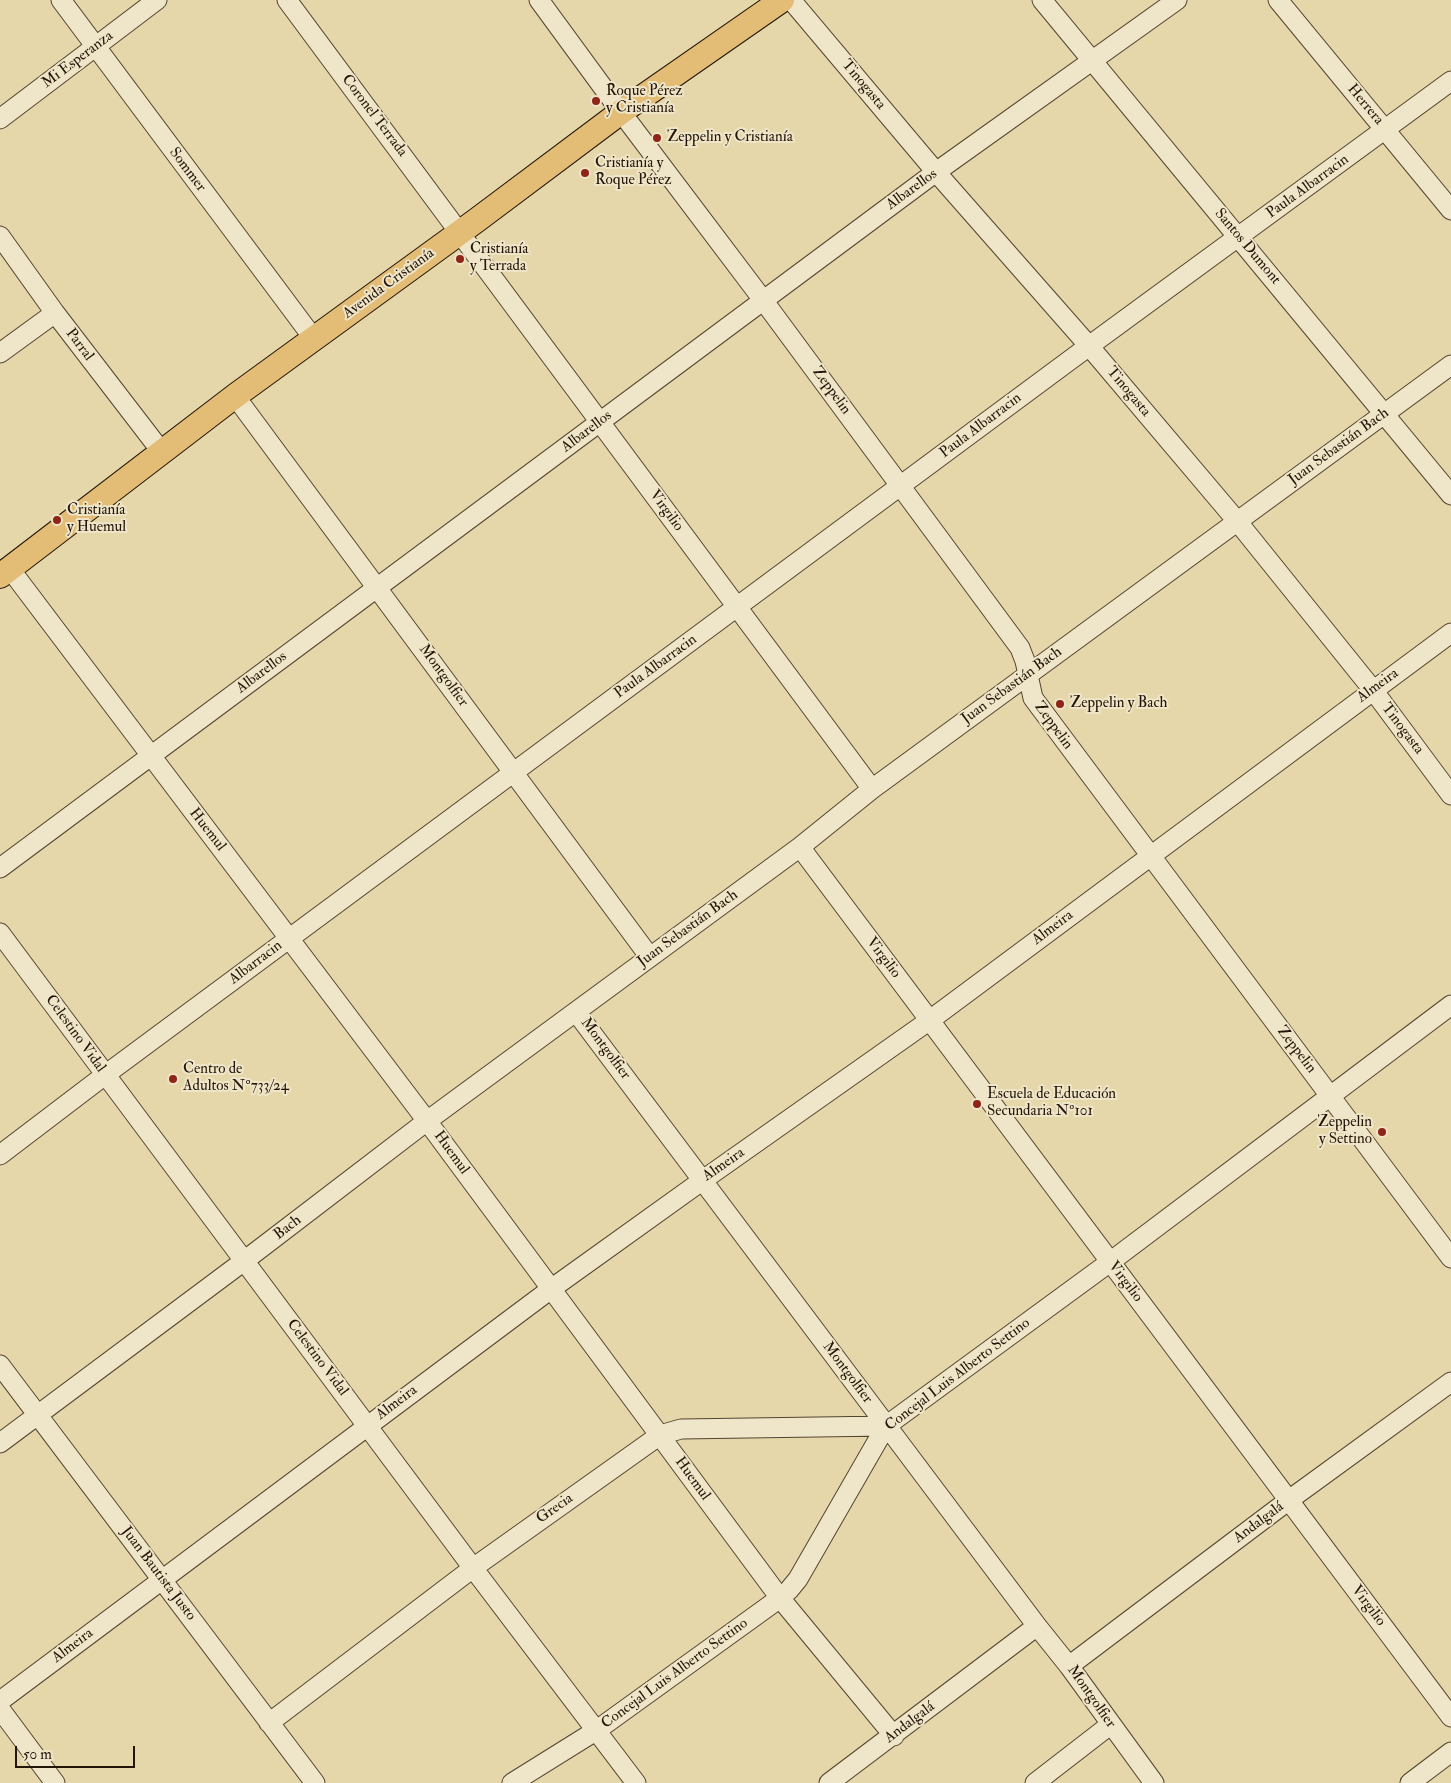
<!DOCTYPE html>
<html>
<head>
<meta charset="utf-8">
<style>
	body { margin:0 }
	#map { position:relative; width:1451px; height:1783px; overflow:hidden; background:#e6d7aa; font-family:"IM FELL Double Pica",serif }
	canvas { display:block }
	.scale { position:absolute; left:15px; top:1746px; width:120px; height:22px; box-sizing:border-box; border:2px solid #221407; border-top:0; padding-left:6px; font-size:15px; line-height:18px; white-space:nowrap; color:#221407; -webkit-text-stroke:4px #efe5c8; paint-order:stroke }
</style>
</head>
<body>
<div id="map">
<canvas width="1451" height="1783"></canvas>
<div class="scale">50 m</div>
</div>
<script>
const ctx = document.querySelector('canvas').getContext('2d');
ctx.lineJoin = 'round';
function poly(rows) {
  const path = new Path2D();
  for (const r of rows) {
    path.moveTo(r[0], r[1]);
    for (let i = 2; i < r.length; i += 2) path.lineTo(r[i], r[i + 1]);
  }
  return path;
}
function strokePath(path, color, width, dash) {
  ctx.strokeStyle = color;
  ctx.lineWidth = width;
  ctx.lineCap = dash ? 'butt' : 'round';
  ctx.setLineDash(dash || []);
  ctx.stroke(path);
}
function label(font, color, halo, rows, align = 'center') {
  ctx.font = font + ' "IM FELL Double Pica",serif';
  ctx.lineWidth = 4;
  ctx.setLineDash([]);
  ctx.textBaseline = 'middle';
  ctx.strokeStyle = halo;
  ctx.fillStyle = color;
  for (const [text, x, y, turn = 0] of rows) {
    ctx.save();
    ctx.translate(x, y);
    ctx.rotate((+turn || 0) * Math.PI / 180);
    ctx.textAlign = isNaN(turn) ? turn : align;
    if (halo) ctx.strokeText(text, 0, 0);
    ctx.fillText(text, 0, 0);
    ctx.restore();
  }
}
const minor = poly([
	[61,0,314,339],
	[287,0,872,789],
	[539,0,621,112,763,300,1020,648,1025,661,1033,698,1451,1258],
	[791,0,936,172,1089,346,1237,521,1373,690,1451,795],
	[1042,0,1451,495],
	[1278,0,1451,210],
	[0,119,157,0],
	[0,236,55,313,161,451],
	[0,353,55,313],
	[235,396,649,956],
	[10,569,427,1121,780,1598,894,1736],
	[800,847,1451,1717],
	[0,868,936,172,1177,0],
	[0,933,473,1568,636,1783],
	[576,1012,1037,1626,1069,1666,1154,1783],
	[0,1155,105,1075,1089,346,1451,81],
	[0,1365,315,1783],
	[0,1443,244,1261,427,1121,800,847,872,789,1451,365],
	[1069,1666,1289,1500,1451,1382],
	[0,1701,551,1289,703,1180,930,1020,1451,633],
	[0,1709,55,1783],
	[269,1723,473,1568,660,1435,681,1429,886,1426],
	[512,1783,597,1730,780,1598,789,1590,798,1579,886,1426,1110,1262,1451,1005],
	[829,1783,1037,1626],
	[1035,1783,1110,1725],
	[1410,1783,1451,1752]
]);
const major = poly([
	[0,576,235,396,477,220,621,112,782,0]
]);
strokePath(minor, '#534530', 21);
strokePath(major, '#221407', 26);
strokePath(minor, '#efe5c8', 19);
strokePath(major, '#e3bc75', 24);
for (const [x, y, r, color] of [
	[596,101,5,"#8f2418"],
	[657,138,5,"#8f2418"],
	[585,173,5,"#8f2418"],
	[460,259,5,"#8f2418"],
	[57,520,5,"#8f2418"],
	[1060,704,5,"#8f2418"],
	[173,1079,5,"#8f2418"],
	[977,1104,5,"#8f2418"],
	[1382,1132,5,"#8f2418"]
]) {
  const dot = new Path2D();
  dot.arc(x, y, r, 0, 2 * Math.PI);
  ctx.fillStyle = color;
  ctx.fill(dot);
  strokePath(dot, '#efe5c8', 2);
}
label('15px', '#221407', '#efe5c8', [
	["Mi Esperanza",78,60,-37],
	["Tinogasta",863,85,50],
	["Herrera",1365,105,50],
	["Coronel Terrada",374,116,53],
	["Sommer",187,170,53],
	["Paula Albarracin",1308,187,-36],
	["Albarellos",912,190,-36],
	["Santos Dumont",1247,247,50],
	["Avenida Cristianía",389,284,-36],
	["Parral",79,345,53],
	["Zeppelin",831,391,54],
	["Tinogasta",1128,392,50],
	["Paula Albarracin",981,426,-37],
	["Albarellos",587,432,-37],
	["Juan Sebastián Bach",1339,447,-36],
	["Virgilio",666,511,54],
	["Paula Albarracin",656,667,-36],
	["Albarellos",262,673,-37],
	["Montgolfier",443,676,54],
	["Juan Sebastián Bach",1012,686,-36],
	["Almeira",1378,686,-36],
	["Zeppelin",1053,726,54],
	["Tinogasta",1402,729,53],
	["Huemul",207,830,52],
	["Almeira",1053,928,-37],
	["Juan Sebastián Bach",688,929,-36],
	["Virgilio",883,958,53],
	["Albarracin",256,963,-37],
	["Celestino Vidal",75,1034,54],
	["Montgolfier",605,1049,53],
	["Zeppelin",1296,1050,53],
	["Huemul",451,1153,54],
	["Almeira",724,1165,-35],
	["Bach",288,1228,-38],
	["Virgilio",1125,1282,53],
	["Celestino Vidal",317,1358,53],
	["Montgolfier",847,1373,53],
	["Concejal Luis Alberto Settino",958,1375,-37],
	["Almeira",397,1403,-37],
	["Huemul",692,1479,54],
	["Grecia",555,1509,-35],
	["Andalgalá",1259,1523,-37],
	["Juan Bautista Justo",158,1574,53],
	["Virgilio",1368,1606,53],
	["Almeira",73,1646,-37],
	["Concejal Luis Alberto Settino",675,1674,-36],
	["Montgolfier",1091,1697,55],
	["Andalgalá",910,1723,-37]
]);
label('15px', '#221407', '#efe5c8', [
	["Roque Pérez",606,92],
	["y Cristianía",606,109],
	["Zeppelin y Cristianía",667,138],
	["Cristianía y",595,164],
	["Roque Pérez",595,181],
	["Cristianía",470,250],
	["y Terrada",470,267],
	["Cristianía",67,511],
	["y Huemul",67,528],
	["Zeppelin y Bach",1070,704],
	["Centro de",183,1070],
	["Adultos Nº733/24",183,1087],
	["Escuela de Educación",987,1095],
	["Secundaria Nº101",987,1112],
	["Zeppelin",1372,1123,"right"],
	["y Settino",1372,1140,"right"]
], 'left');
</script>
</body>
</html>
